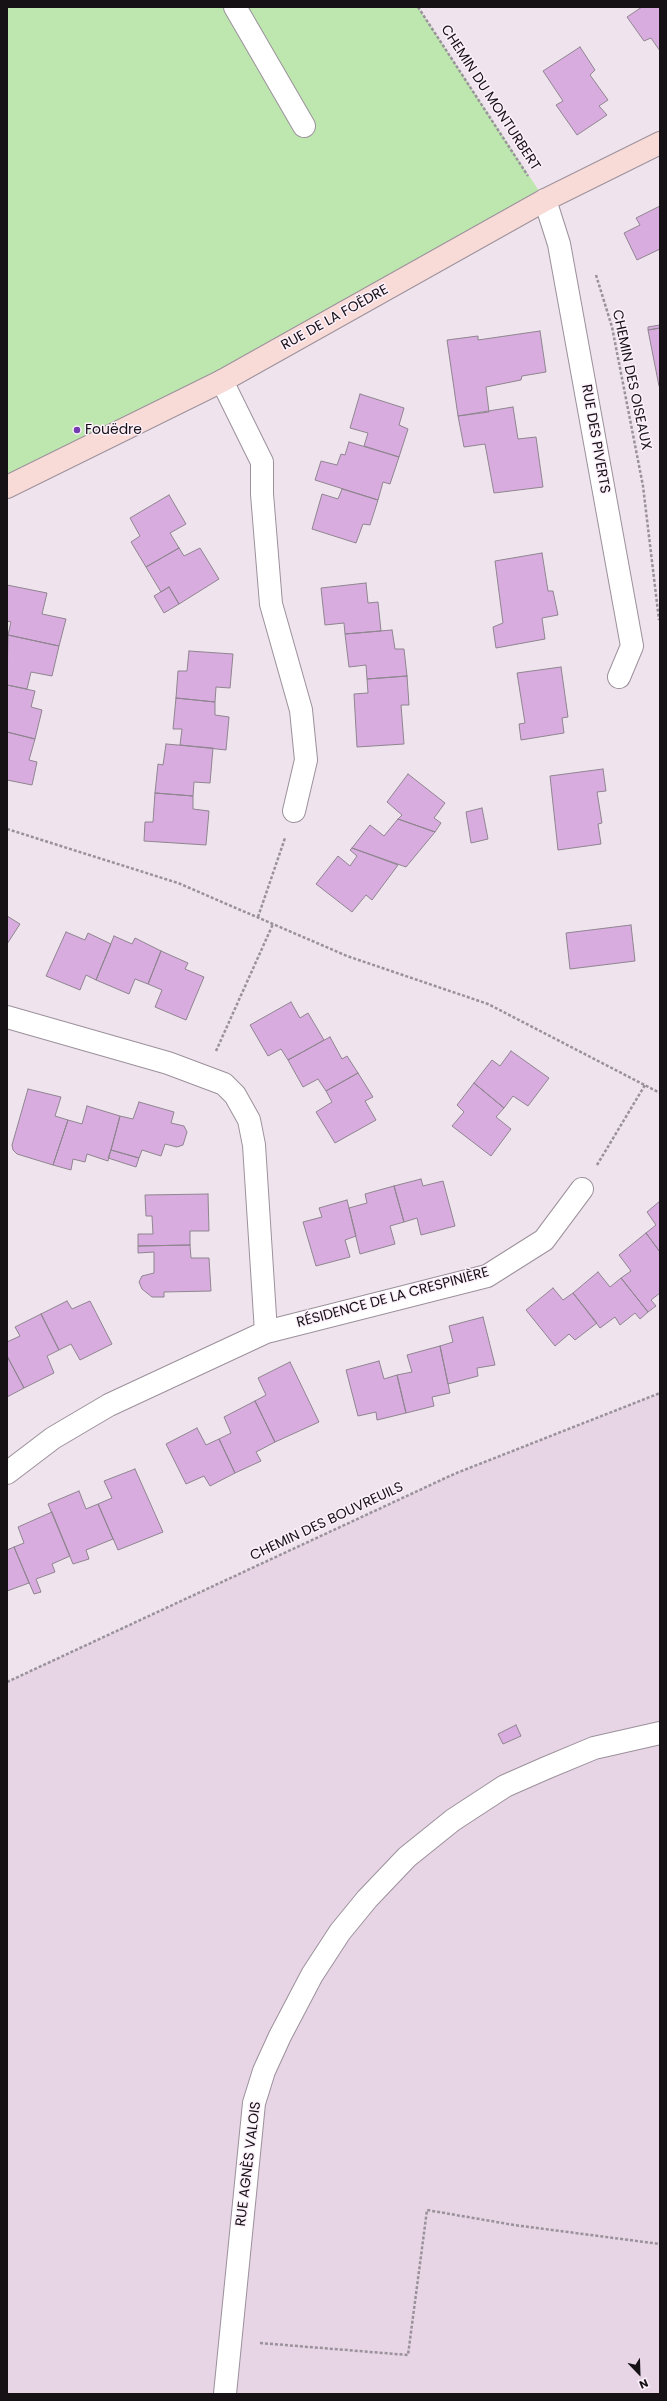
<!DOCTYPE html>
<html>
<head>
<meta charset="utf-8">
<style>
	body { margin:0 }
	#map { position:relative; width:667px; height:2401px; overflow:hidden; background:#efe3ee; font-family:Poppins,sans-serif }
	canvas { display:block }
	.frame { position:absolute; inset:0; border:8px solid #151115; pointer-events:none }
	.north { position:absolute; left:619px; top:2353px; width:40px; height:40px; -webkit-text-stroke:3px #fcf0fb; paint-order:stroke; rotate:157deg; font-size:11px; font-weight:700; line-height:16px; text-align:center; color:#151115 }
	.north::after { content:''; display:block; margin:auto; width:14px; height:18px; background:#151115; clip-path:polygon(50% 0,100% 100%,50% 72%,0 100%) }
</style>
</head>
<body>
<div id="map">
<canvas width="667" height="2401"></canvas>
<div class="frame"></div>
<div class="north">N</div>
</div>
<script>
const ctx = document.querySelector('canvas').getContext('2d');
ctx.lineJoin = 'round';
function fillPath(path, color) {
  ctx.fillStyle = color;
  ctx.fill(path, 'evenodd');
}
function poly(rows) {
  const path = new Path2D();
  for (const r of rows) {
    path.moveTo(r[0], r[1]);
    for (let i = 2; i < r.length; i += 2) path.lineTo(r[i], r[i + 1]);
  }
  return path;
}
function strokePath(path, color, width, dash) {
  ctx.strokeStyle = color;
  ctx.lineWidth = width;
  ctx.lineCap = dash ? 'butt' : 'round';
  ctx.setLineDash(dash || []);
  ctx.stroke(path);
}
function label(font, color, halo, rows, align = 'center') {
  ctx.font = font + ' Poppins,sans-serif';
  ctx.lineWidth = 3;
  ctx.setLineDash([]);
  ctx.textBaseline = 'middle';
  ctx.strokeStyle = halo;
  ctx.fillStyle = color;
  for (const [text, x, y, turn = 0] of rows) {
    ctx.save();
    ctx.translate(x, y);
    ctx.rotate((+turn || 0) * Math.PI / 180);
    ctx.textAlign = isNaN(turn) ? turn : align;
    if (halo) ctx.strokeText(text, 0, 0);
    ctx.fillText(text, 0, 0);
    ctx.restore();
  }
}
fillPath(poly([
	[660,1393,660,2394,7,2394,7,1682,454,1474]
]), '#e7d5e6');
fillPath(poly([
	[7,7,418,7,545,200,7,486]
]), '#bde7af');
const building = poly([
	[642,7,660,7,660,51,651,38,644,41,627,17,642,7],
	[580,47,595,70,590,75,608,100,599,106,607,115,577,135,556,105,563,101,543,71,580,47],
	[660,206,660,249,637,260,624,233,640,225,636,218,660,206],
	[660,325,660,328,648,330,648,327,660,325],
	[660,328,660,385,659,386,648,330,660,328],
	[540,331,546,372,522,376,521,380,486,387,489,412,458,416,447,340,478,336,478,340,540,331],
	[360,394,404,408,399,425,408,429,399,457,364,446,368,433,350,428,360,394],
	[513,407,518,439,536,437,543,487,494,493,485,444,464,447,458,416,513,407],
	[349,442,399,457,390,484,383,482,378,500,315,480,321,461,337,465,341,454,345,455,349,442],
	[342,489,378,500,370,525,363,524,356,543,312,529,322,494,338,499,342,489],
	[169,495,186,524,170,533,179,548,146,567,131,542,140,536,130,518,169,495],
	[179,548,184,556,200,548,219,579,179,604,169,587,161,592,146,567,179,548],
	[542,553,548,591,553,591,558,615,542,618,545,639,496,648,493,627,503,623,495,561,542,553],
	[366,583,368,603,378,602,381,631,345,634,344,623,325,625,321,588,366,583],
	[7,585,47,593,42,614,66,619,59,646,8,635,11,622,7,621,7,585],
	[169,587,179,604,164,613,154,596,169,587],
	[392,630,395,649,404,649,407,676,367,679,366,665,349,667,345,634,392,630],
	[8,635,59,646,52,676,31,672,27,689,7,685,8,635],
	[189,651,233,654,230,688,216,687,215,702,176,698,178,671,187,671,189,651],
	[561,667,568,717,562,718,564,733,521,740,519,724,525,723,517,673,561,667],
	[407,676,409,705,401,705,404,744,357,747,354,694,368,693,367,679,407,676],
	[7,685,35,691,31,707,42,710,35,739,7,732,7,685],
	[176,698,215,702,215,715,229,717,226,750,180,745,182,729,173,729,176,698],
	[7,732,35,739,29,760,37,762,32,785,7,780,7,732],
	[166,744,213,748,210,783,194,782,193,796,155,793,158,764,163,765,166,744],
	[603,769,606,791,597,792,602,823,598,824,601,844,558,850,550,776,603,769],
	[408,774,445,803,434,818,441,823,435,832,398,819,402,815,387,802,408,774],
	[155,793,193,796,193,809,209,811,206,845,144,841,145,822,153,822,155,793],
	[482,808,488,839,471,843,466,812,482,808],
	[398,819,435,832,406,867,352,848,370,825,384,836,398,819],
	[352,848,398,865,372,900,366,895,352,912,316,884,338,856,350,866,357,856,350,850,352,848],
	[7,916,20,924,7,944,7,916],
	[631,925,635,961,570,969,566,933,631,925],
	[66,932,85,940,88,933,111,944,96,980,86,975,80,990,46,976,66,932],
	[114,936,132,944,135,938,161,951,148,984,135,979,129,994,96,980,114,936],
	[161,951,188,963,185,969,204,977,186,1020,155,1007,162,990,148,984,161,951],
	[291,1002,300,1018,308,1013,324,1040,288,1060,281,1049,268,1056,250,1025,291,1002],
	[330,1037,342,1059,347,1056,358,1073,326,1091,318,1079,303,1087,288,1060,330,1037],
	[511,1051,549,1078,528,1106,513,1096,504,1108,474,1083,492,1060,500,1066,511,1051],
	[358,1073,373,1097,365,1101,376,1120,335,1143,316,1112,332,1102,326,1091,358,1073],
	[474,1083,504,1108,496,1117,511,1129,491,1156,452,1126,464,1112,457,1105,474,1083],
	[28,1089,61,1097,55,1116,68,1120,53,1165,17,1154,13,1150,12,1145,28,1089],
	[139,1102,174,1112,171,1123,184,1126,187,1132,183,1145,177,1147,165,1144,161,1156,142,1150,139,1158,111,1150,120,1116,133,1119,139,1102],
	[87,1106,120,1116,108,1161,87,1154,85,1162,73,1159,71,1170,53,1165,68,1120,82,1124,87,1106],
	[111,1150,139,1158,136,1167,108,1158,111,1150],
	[421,1179,423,1186,443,1181,455,1226,421,1235,417,1218,404,1222,394,1186,421,1179],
	[394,1186,404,1222,390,1226,395,1244,360,1254,349,1208,367,1203,365,1194,394,1186],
	[208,1194,209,1231,190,1231,190,1245,138,1246,138,1234,153,1234,152,1216,146,1216,145,1195,208,1194],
	[347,1200,356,1236,345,1240,350,1257,316,1266,303,1222,322,1217,319,1208,347,1200],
	[660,1201,660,1252,646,1233,656,1225,647,1212,660,1201],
	[646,1233,660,1252,660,1293,651,1300,656,1306,648,1312,621,1278,631,1271,619,1255,646,1233],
	[190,1245,191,1258,209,1258,211,1291,164,1292,164,1297,152,1297,142,1289,139,1282,142,1276,154,1273,154,1252,138,1253,138,1246,190,1245],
	[598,1272,610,1287,621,1278,648,1312,640,1319,635,1313,620,1325,615,1317,600,1328,573,1293,598,1272],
	[553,1288,563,1300,573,1293,597,1323,575,1340,569,1334,555,1346,526,1310,553,1288],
	[67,1301,72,1309,90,1301,112,1344,80,1360,71,1344,59,1350,41,1314,67,1301],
	[41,1314,59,1350,47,1356,54,1373,24,1388,7,1356,7,1342,20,1336,15,1327,41,1314],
	[483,1317,495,1365,477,1368,478,1376,448,1384,440,1346,453,1342,449,1326,483,1317],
	[440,1346,450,1393,432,1397,434,1406,406,1413,397,1375,412,1372,407,1355,440,1346],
	[7,1356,24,1388,7,1397,7,1356],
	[379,1361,384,1379,397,1375,406,1413,377,1420,376,1412,358,1416,346,1370,379,1361],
	[290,1362,319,1422,275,1442,255,1401,266,1395,258,1378,290,1362],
	[255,1401,275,1442,256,1452,261,1461,235,1473,219,1439,231,1433,224,1417,255,1401],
	[197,1428,206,1445,219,1439,235,1473,210,1486,204,1476,186,1484,166,1444,197,1428],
	[135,1469,163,1532,118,1550,98,1504,112,1498,104,1481,135,1469],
	[79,1491,86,1509,98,1504,113,1539,86,1550,89,1559,73,1564,48,1504,79,1491],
	[52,1512,70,1556,52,1564,55,1572,36,1579,41,1592,34,1594,14,1547,24,1543,18,1527,52,1512],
	[14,1547,29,1583,7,1591,7,1550,14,1547],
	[516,1725,521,1736,503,1744,498,1734,516,1725]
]);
fillPath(building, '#d9acdf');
strokePath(building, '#8e858f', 1);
const street = poly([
	[235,7,304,126],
	[545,200,559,244,632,646,619,677],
	[222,381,262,462,262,494,271,604,301,710,306,760,294,811],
	[7,1017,168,1063,224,1084,235,1095,249,1120,254,1145,266,1332],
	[7,1473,53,1438,109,1405,266,1332,487,1276,544,1240,582,1189],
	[225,2394,254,2103,264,2071,280,2036,312,1975,340,1932,367,1899,407,1857,453,1820,505,1786,546,1768,594,1748,660,1733]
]);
const secondary = poly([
	[7,487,222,381,545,200,660,143]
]);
strokePath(street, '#9c919b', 24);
strokePath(secondary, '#9c919b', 24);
strokePath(poly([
	[418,7,528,176],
	[596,275,612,327,643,486,659,620],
	[7,829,178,883,347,956,488,1004,660,1093],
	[258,917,285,838],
	[216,1051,273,924],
	[597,1165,645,1085],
	[7,1682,454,1474,660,1393],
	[260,2343,408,2355,427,2210,514,2225,660,2244]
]), '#9a929a', 2.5, [3, 2]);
strokePath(street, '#fff', 22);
strokePath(secondary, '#f8dad7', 22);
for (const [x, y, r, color] of [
	[77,430,4,"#723bb2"]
]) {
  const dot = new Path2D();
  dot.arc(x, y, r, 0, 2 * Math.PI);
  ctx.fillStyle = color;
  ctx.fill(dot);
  strokePath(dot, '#fcf0fb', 1.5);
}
label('14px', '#151115', '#fcf0fb', [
	["CHEMIN DU MONTURBERT",490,98,57],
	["RUE DE LA FOËDRE",335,318,-29],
	["CHEMIN DES OISEAUX",631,380,78],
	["RUE DES PIVERTS",595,439,80],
	["RÉSIDENCE DE LA CRESPINIÈRE",393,1298,-15],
	["CHEMIN DES BOUVREUILS",327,1522,-25],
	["RUE AGNÈS VALOIS",249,2164,-83]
]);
label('14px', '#151115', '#fcf0fb', [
	["Fouëdre",85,430]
], 'left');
</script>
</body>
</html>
